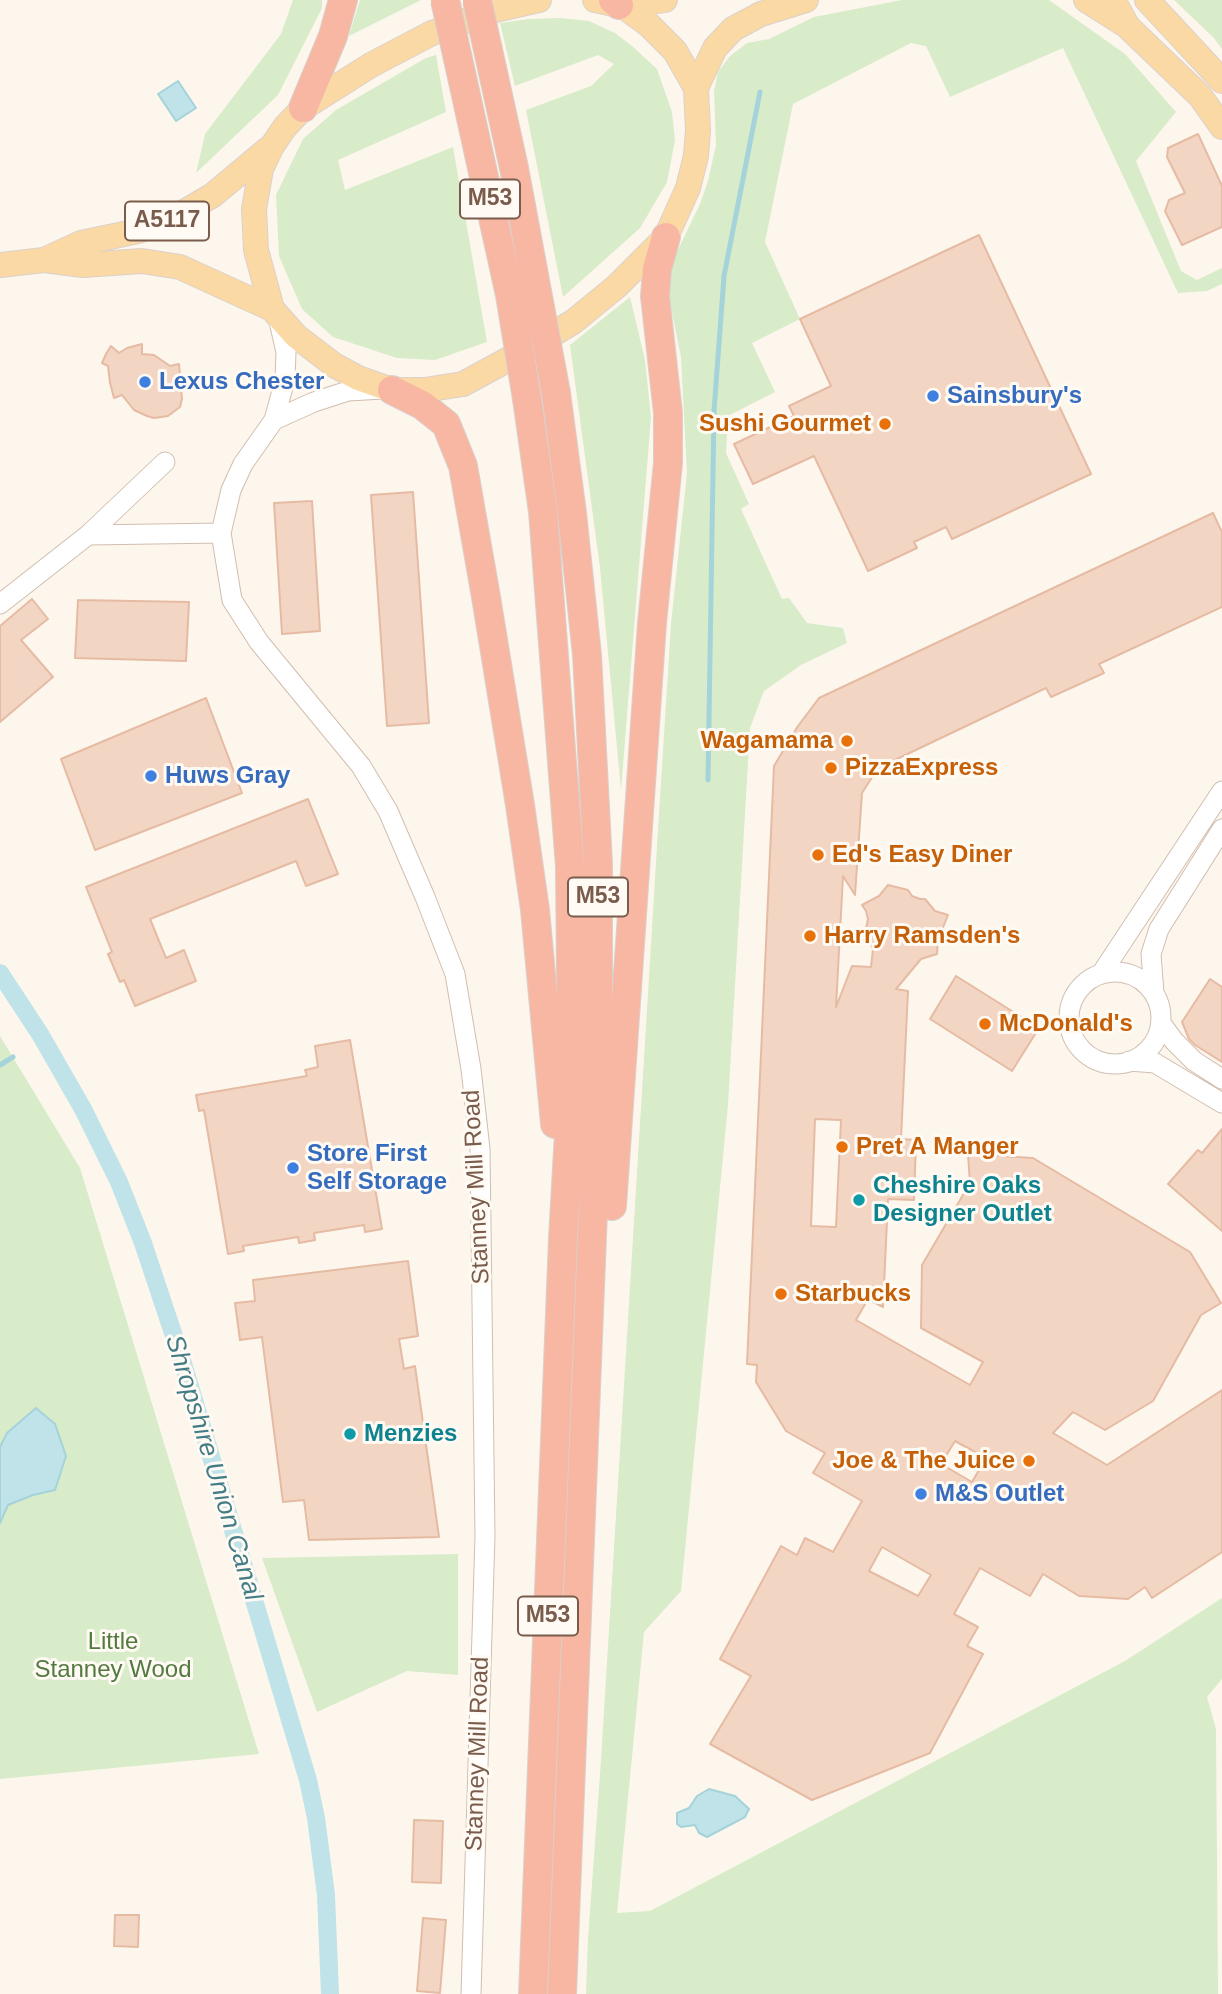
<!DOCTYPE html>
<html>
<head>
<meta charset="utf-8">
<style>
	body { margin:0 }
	canvas { display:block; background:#fdf6ec }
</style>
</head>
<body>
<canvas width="1222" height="1994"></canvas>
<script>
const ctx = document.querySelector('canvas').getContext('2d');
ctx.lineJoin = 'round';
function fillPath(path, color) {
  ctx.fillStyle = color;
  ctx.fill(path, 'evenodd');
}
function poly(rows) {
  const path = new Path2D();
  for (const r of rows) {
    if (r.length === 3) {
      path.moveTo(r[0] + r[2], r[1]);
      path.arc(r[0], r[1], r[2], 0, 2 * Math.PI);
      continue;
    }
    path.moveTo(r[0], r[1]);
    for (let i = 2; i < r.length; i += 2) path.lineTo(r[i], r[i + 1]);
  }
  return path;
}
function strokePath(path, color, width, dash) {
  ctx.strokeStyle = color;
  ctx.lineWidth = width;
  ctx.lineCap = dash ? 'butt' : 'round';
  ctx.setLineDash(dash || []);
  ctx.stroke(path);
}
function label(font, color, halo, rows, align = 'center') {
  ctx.font = font + ' Arial,sans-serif';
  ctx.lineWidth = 6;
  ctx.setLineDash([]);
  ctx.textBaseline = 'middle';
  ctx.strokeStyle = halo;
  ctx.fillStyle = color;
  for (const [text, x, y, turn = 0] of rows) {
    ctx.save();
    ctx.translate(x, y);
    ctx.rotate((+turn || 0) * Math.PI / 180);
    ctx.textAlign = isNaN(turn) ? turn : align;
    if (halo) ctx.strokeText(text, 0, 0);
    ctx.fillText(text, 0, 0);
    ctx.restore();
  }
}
fillPath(poly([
	[293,0,322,0,322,8,278,95,196,173,205,134,281,34],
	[360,0,421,0,349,36],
	[902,0,1049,0,1125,54,1176,112,1136,161,1181,271,1197,280,1222,268,1222,284,1207,291,1178,293,1063,48,950,97,926,46,911,43,793,104,765,242,800,319,752,343,775,392,728,416,726,453,749,504,741,509,782,599,789,598,807,623,843,628,847,643,801,665,764,691,750,728,728,1105,681,1591,644,1632,617,1913,650,1911,1125,1661,1222,1598,1222,1679,1207,1697,1216,1729,1218,1994,586,1994,588,1939,601,1760,658,830,671,624,687,473,681,357,670,302,668,277,672,262,700,204,708,181,716,145,714,91,718,72,730,56,747,43,769,39,814,17],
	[1174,0,1222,0,1222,49,1213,37],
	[560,18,589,21,615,33,632,46,657,69,672,112,675,140,667,182,640,228,563,297,526,110,591,86,614,64,598,55,515,86,500,23,529,19],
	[436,55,446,112,338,160,345,190,453,147,487,342,435,360,397,358,333,337,302,309,279,256,276,195,303,139,336,110,426,58],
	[630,297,645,360,651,417,621,790,600,568,570,345],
	[0,1036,80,1168,259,1754,0,1779],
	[458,1554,458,1675,407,1671,317,1712,262,1558]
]), '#d8ecc9');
const water = poly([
	[178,81,196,108,176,121,158,94,178,81],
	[36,1408,55,1424,66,1456,55,1490,33,1495,8,1505,0,1523,0,1447,7,1433,36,1408],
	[709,1789,735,1796,749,1809,745,1817,707,1837,699,1833,695,1825,681,1827,677,1824,677,1813,689,1808,697,1796,709,1789]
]);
fillPath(water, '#bfe3e8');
strokePath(water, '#a5d3da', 2);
strokePath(poly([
	[708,780,714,411,724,276,760,92],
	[0,1065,13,1057]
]), '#a5d3da', 5);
strokePath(poly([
	[0,973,40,1034,83,1109,119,1182,143,1243,182,1360,308,1780,316,1818,326,1895,330,1994]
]), '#bfe3e8', 18);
const building = poly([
	[1198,134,1222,186,1222,227,1182,245,1165,211,1169,200,1185,193,1167,157,1168,148,1198,134],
	[979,235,1091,474,952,539,946,527,914,542,917,548,868,571,814,456,753,484,734,444,794,416,789,406,831,386,800,319,979,235],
	[142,344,142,354,154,355,170,366,179,364,182,399,180,407,168,416,154,418,147,416,134,410,122,395,114,398,110,383,108,366,102,363,106,354,111,346,119,353,127,348,142,344],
	[413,492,429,723,387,726,371,495,413,492],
	[312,501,320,631,282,634,274,503,312,501],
	[1213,513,1222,532,1222,607,1099,664,1104,673,1051,697,1046,688,878,768,862,793,855,895,843,876,836,1007,852,966,871,967,873,949,865,933,868,919,866,911,862,905,879,896,888,885,908,890,912,896,920,899,925,899,935,911,948,915,938,940,937,954,921,959,896,989,908,991,901,1139,916,1140,914,1200,888,1199,883,1307,868,1299,856,1320,970,1385,983,1362,921,1328,922,1265,970,1183,968,1154,1033,1158,1190,1252,1221,1303,1201,1315,1153,1401,1105,1430,1073,1412,1053,1433,1107,1465,1222,1390,1222,1552,1152,1598,1145,1587,1128,1599,1079,1596,1043,1574,1030,1596,980,1568,954,1614,978,1627,967,1646,983,1654,930,1753,812,1800,710,1744,751,1676,720,1659,781,1546,797,1555,805,1538,833,1552,862,1501,813,1473,825,1453,786,1431,756,1382,757,1365,747,1364,774,766,798,726,819,698,1213,513],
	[815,1119,841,1120,836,1227,811,1226,815,1119],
	[955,1441,986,1458,972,1482,941,1464,955,1441],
	[882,1547,931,1575,918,1596,869,1571,882,1547],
	[32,599,48,619,21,640,53,677,0,722,0,626,32,599],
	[78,600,189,602,186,661,75,658,78,600],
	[206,698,242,793,95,850,61,759,206,698],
	[308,799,338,874,306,886,296,861,150,919,166,958,184,950,196,981,135,1006,124,980,120,982,108,954,112,952,86,887,308,799],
	[956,976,1039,1028,1012,1071,930,1019,956,976],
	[1210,979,1222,987,1222,1062,1195,1045,1189,1039,1182,1022,1210,979],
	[350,1040,382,1229,365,1232,364,1225,314,1233,315,1240,299,1243,298,1237,243,1246,244,1251,228,1254,204,1110,199,1111,196,1095,307,1076,305,1070,318,1067,315,1046,350,1040],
	[1222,1129,1222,1231,1168,1184,1198,1150,1202,1153,1222,1129],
	[408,1261,418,1336,399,1339,404,1369,415,1366,439,1537,309,1540,304,1500,283,1502,262,1337,240,1340,235,1303,255,1301,253,1280,408,1261],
	[414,1820,443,1821,441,1883,412,1882,414,1820],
	[115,1915,139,1915,138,1947,114,1946,115,1915],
	[423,1918,446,1920,440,1993,417,1991,423,1918]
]);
fillPath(building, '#f3d5c3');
strokePath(building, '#e6bba3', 2);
const minor = poly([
	[278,317,286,352,285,380,274,420,243,464,231,490,221,533,232,600,259,642,361,766,388,811,425,897,455,974,471,1069,480,1149,485,1536,471,1994],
	[274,420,314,402,348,391,383,389],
	[88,535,221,533],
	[0,604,88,535,165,462],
	[1115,1018,46],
	[1101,974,1222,791],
	[1154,993,1151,954,1159,929,1222,829],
	[1161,1023,1174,1041,1194,1061,1222,1079],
	[1129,1061,1155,1063,1222,1103]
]);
const major = poly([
	[539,0,495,10,432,33,371,65,303,108,285,127,272,146,261,169,254,209,256,250,272,309,296,336,334,365,358,378,392,390,425,390,463,384,533,346,573,322,617,286,666,237,688,188,696,156,698,130,696,88,675,51,649,25,623,6,595,0],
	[1086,0,1124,24],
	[1113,0,1128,27,1200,96,1222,127],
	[1147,0,1222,81],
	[623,6,665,0],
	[696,88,715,48,733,29,761,14,806,0],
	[44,260,81,243,138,231,174,218,213,195,268,149],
	[0,265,44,260,83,265,142,261,180,267,272,309]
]);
const highway = poly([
	[613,0,619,5],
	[303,108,333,36,343,0],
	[392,390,422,405,446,424,463,466,486,597,520,805,535,910,555,1124],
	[556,393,572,513,587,655,598,864,598,1085,562,1994],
	[527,399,543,512,570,867,572,1080,563,1238,533,1994],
	[612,1206,652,623,668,463,668,413,655,296,657,269,666,237]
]);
strokePath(minor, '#d1beb0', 21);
strokePath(major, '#dad1cd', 26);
strokePath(highway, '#dad1cd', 30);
strokePath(minor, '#fff', 19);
strokePath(major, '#fbd9a5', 24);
strokePath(highway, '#f7b7a3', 28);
const highwayBridge = poly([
	[445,0,510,295,527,399],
	[477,0,514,168,556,393]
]);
strokePath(highwayBridge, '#dad1cd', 30, []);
strokePath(highwayBridge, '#f7b7a3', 28);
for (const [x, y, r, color] of [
	[145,382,7,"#3f7fe0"],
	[933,396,7,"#3f7fe0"],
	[885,424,7,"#e8710a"],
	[847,741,7,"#e8710a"],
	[831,768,7,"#e8710a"],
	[151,776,7,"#3f7fe0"],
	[818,855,7,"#e8710a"],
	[810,936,7,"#e8710a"],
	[985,1024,7,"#e8710a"],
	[842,1147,7,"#e8710a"],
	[293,1168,7,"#3f7fe0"],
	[859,1200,7,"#0f9aa8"],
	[781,1294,7,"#e8710a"],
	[350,1434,7,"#0f9aa8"],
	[1029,1461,7,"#e8710a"],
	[921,1494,7,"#3f7fe0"]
]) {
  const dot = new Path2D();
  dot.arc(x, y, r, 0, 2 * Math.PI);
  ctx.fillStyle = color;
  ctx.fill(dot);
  strokePath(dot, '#fffaf3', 2.5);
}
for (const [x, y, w] of [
	[490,199,60],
	[167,221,84],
	[598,897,60],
	[548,1616,60]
]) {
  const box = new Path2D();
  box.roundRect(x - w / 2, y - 19.5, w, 39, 5);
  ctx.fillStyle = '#fffaf3';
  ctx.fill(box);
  strokePath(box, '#7a5c4d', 2);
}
label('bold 23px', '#7a5c4d', null, [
	["M53",490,199],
	["A5117",167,221],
	["M53",598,897],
	["M53",548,1616]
]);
label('bold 24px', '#366cbe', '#fffaf3', [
	["Lexus Chester",159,382],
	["Sainsbury's",947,396],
	["Huws Gray",165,776],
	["Store First",307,1154],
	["Self Storage",307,1182],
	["M&S Outlet",935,1494]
], 'left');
label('bold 24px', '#c56008', '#fffaf3', [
	["Sushi Gourmet",871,424,"right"],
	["Wagamama",833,741,"right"],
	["PizzaExpress",845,768],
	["Ed's Easy Diner",832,855],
	["Harry Ramsden's",824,936],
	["McDonald's",999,1024],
	["Pret A Manger",856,1147],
	["Starbucks",795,1294],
	["Joe & The Juice",1015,1461,"right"]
], 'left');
label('bold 24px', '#0d838f', '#fffaf3', [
	["Cheshire Oaks",873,1186],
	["Designer Outlet",873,1214],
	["Menzies",364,1434]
], 'left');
label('24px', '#7a5c4d', '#fffaf3', [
	["Stanney Mill Road",477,1187,-93],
	["Stanney Mill Road",478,1754,-88]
]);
label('24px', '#537a41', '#fffaf3', [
	["Little",113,1642],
	["Stanney Wood",113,1670]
]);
label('italic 26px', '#437c86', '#fffaf3', [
	["Shropshire Union Canal",213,1468,73]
]);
</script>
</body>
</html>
